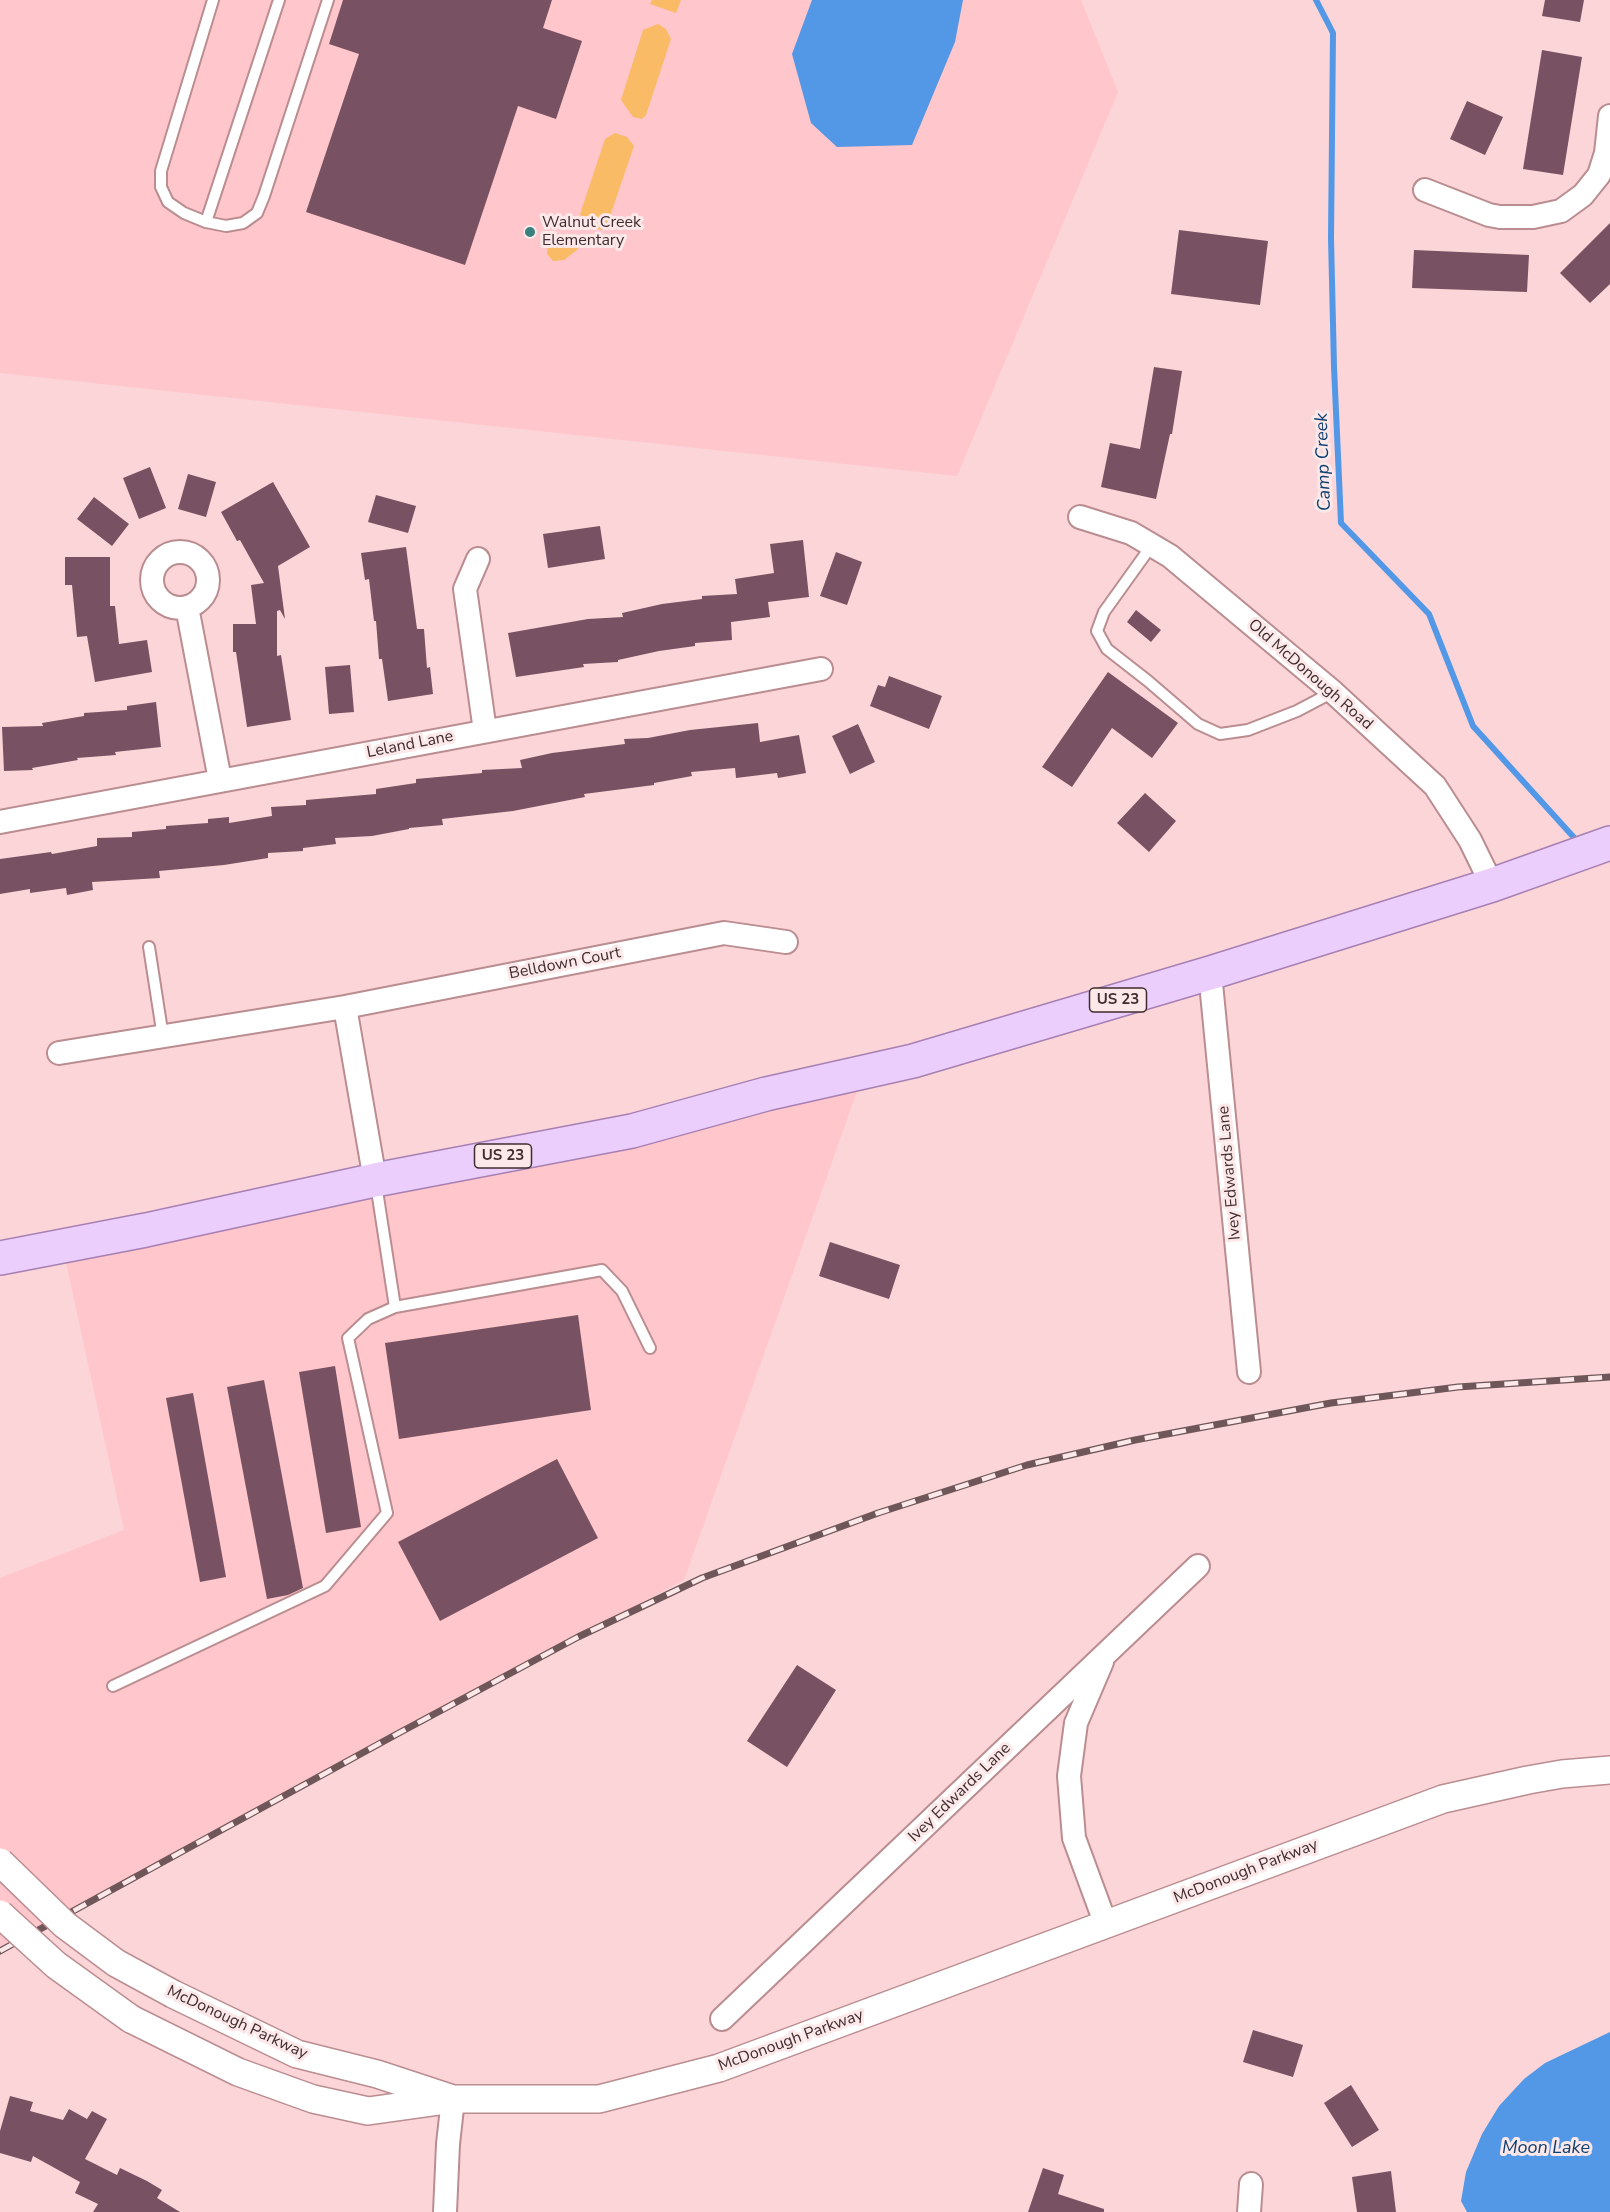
<!DOCTYPE html>
<html>
<head>
<meta charset="utf-8">
<style>
	body { margin:0 }
	canvas { display:block; background:#fcd5d8 }
</style>
</head>
<body>
<canvas width="1610" height="2212"></canvas>
<script>
const ctx = document.querySelector('canvas').getContext('2d');
ctx.lineJoin = 'round';
function fillPath(path, color) {
  ctx.fillStyle = color;
  ctx.fill(path, 'evenodd');
}
function poly(rows) {
  const path = new Path2D();
  for (const r of rows) {
    if (r.length === 3) {
      path.moveTo(r[0] + r[2], r[1]);
      path.arc(r[0], r[1], r[2], 0, 2 * Math.PI);
      continue;
    }
    path.moveTo(r[0], r[1]);
    for (let i = 2; i < r.length; i += 2) path.lineTo(r[i], r[i + 1]);
  }
  return path;
}
function strokePath(path, color, width, dash) {
  ctx.strokeStyle = color;
  ctx.lineWidth = width;
  ctx.lineCap = dash ? 'butt' : 'round';
  ctx.setLineDash(dash || []);
  ctx.stroke(path);
}
function label(font, color, halo, rows, align = 'center') {
  ctx.font = font + ' "Nunito Sans",sans-serif';
  ctx.lineWidth = 6;
  ctx.setLineDash([]);
  ctx.textBaseline = 'middle';
  ctx.strokeStyle = halo;
  ctx.fillStyle = color;
  for (const [text, x, y, turn = 0] of rows) {
    ctx.save();
    ctx.translate(x, y);
    ctx.rotate((+turn || 0) * Math.PI / 180);
    ctx.textAlign = isNaN(turn) ? turn : align;
    if (halo) ctx.strokeText(text, 0, 0);
    ctx.fillText(text, 0, 0);
    ctx.restore();
  }
}
fillPath(poly([
	[0,0,1081,0,1118,92,957,476,0,373],
	[860,1083,684,1580,0,1948,0,1578,124,1530,64,1253]
]), '#ffc6cb');
fillPath(poly([
	[652,0,681,0,676,13,650,4],
	[658,24,666,29,671,39,646,115,642,119,633,117,621,100,643,30],
	[615,133,627,137,634,146,607,225,602,230,589,227,580,214,605,139],
	[577,237,582,243,577,250,564,260,553,261,547,254,548,244,558,238]
]), '#fabb66');
fillPath(poly([
	[812,0,963,0,955,42,912,145,837,147,811,123,792,54],
	[1610,2032,1610,2212,1467,2212,1461,2201,1466,2172,1482,2134,1499,2106,1524,2079,1545,2063]
]), '#5398e7');
strokePath(poly([
	[1316,0,1333,33,1331,238,1334,367,1341,523,1429,614,1473,726,1578,842]
]), '#5398e7', 6);
fillPath(poly([
	[343,0,552,0,543,28,582,41,556,119,518,106,465,265,306,212,359,54,329,44],
	[1545,0,1584,0,1580,22,1542,16],
	[1542,50,1582,57,1563,175,1523,169],
	[1467,101,1503,117,1485,155,1450,139],
	[1610,223,1610,284,1590,303,1560,273],
	[1179,230,1268,241,1260,305,1171,294],
	[1414,250,1529,255,1527,292,1412,288],
	[1154,367,1182,371,1172,434,1170,434,1156,499,1101,487,1110,443,1140,449],
	[150,467,166,508,139,519,123,478],
	[188,474,216,482,206,517,178,509],
	[273,482,310,547,278,566,285,619,280,610,277,611,277,656,281,655,291,720,247,727,236,652,233,652,233,624,256,624,251,585,264,583,240,540,237,541,221,512],
	[376,495,416,506,408,533,368,522],
	[94,497,129,524,112,546,77,519],
	[600,526,605,559,548,568,543,534],
	[803,540,809,597,768,602,770,617,731,622,732,640,695,643,695,646,659,651,618,660,618,662,583,664,584,667,516,677,508,633,588,619,623,617,622,613,662,604,702,599,702,596,737,594,735,579,774,573,770,544],
	[406,547,417,629,424,629,427,668,430,667,433,694,388,701,382,659,379,659,376,621,374,621,369,579,365,580,361,553],
	[836,552,862,562,847,605,820,596],
	[65,557,110,557,110,606,115,606,119,644,147,640,152,672,95,682,87,636,77,637,72,585,65,585],
	[1136,610,1161,630,1151,642,1127,622],
	[350,665,354,712,329,714,325,667],
	[1108,672,1178,723,1152,758,1112,728,1072,787,1042,767],
	[889,676,942,696,929,729,870,706,878,685,885,687],
	[156,702,161,747,115,752,116,755,77,758,78,760,32,768,33,770,4,771,2,727,43,726,42,723,84,716,84,713,127,710,127,706],
	[758,723,760,742,799,735,806,773,778,778,777,773,736,778,735,768,691,772,692,776,654,783,654,785,584,794,585,797,513,811,442,819,443,825,409,828,409,829,372,836,335,838,336,844,303,848,303,851,268,853,268,858,224,865,159,871,160,878,92,882,93,890,67,895,66,888,30,893,30,889,0,894,0,859,51,852,52,854,97,846,97,838,132,837,132,832,166,829,166,826,208,823,208,819,229,817,229,823,272,816,271,807,306,805,306,800,376,794,376,789,416,783,416,779,482,773,482,770,522,768,520,760,552,753,625,744,624,739,648,738,690,730],
	[858,724,875,762,850,774,832,736],
	[1145,793,1176,821,1149,852,1117,823],
	[830,1242,900,1265,889,1299,819,1276],
	[578,1315,591,1410,399,1439,385,1343],
	[335,1366,361,1527,326,1533,299,1372],
	[264,1380,303,1588,288,1595,267,1599,227,1387],
	[193,1393,226,1577,200,1582,166,1398],
	[557,1459,598,1538,440,1621,398,1542],
	[797,1665,836,1690,787,1767,747,1741],
	[1253,2030,1303,2045,1293,2077,1243,2062],
	[1351,2085,1379,2130,1352,2147,1324,2103],
	[10,2096,33,2102,30,2111,63,2120,69,2109,87,2119,92,2111,107,2119,85,2159,117,2175,120,2168,147,2181,162,2190,157,2198,180,2212,93,2212,98,2204,75,2193,80,2182,33,2156,31,2162,0,2153,0,2131],
	[1043,2168,1064,2175,1058,2194,1104,2209,1104,2212,1028,2212],
	[1391,2171,1396,2212,1357,2212,1352,2177]
]), '#785262');
const service = poly([
	[213,0,161,171,161,187,168,202,184,213,206,222,226,226,243,223,257,213,264,196,328,0],
	[206,222,279,0],
	[1152,545,1104,612,1097,631,1107,649,1148,681,1198,724,1220,734,1248,730,1297,711,1333,692],
	[149,947,163,1037],
	[395,1307,602,1270,622,1291,650,1348],
	[113,1686,325,1586,387,1513,348,1338,368,1319,395,1307,376,1184]
]);
const minor = poly([
	[1425,190,1489,215,1500,217,1533,217,1561,211,1583,195,1599,175,1606,153,1610,116],
	[1080,517,1131,533,1170,556,1333,692,1435,786,1470,840,1492,885],
	[180,580,28],
	[478,559,465,589,485,731],
	[187,607,220,780],
	[0,822,821,669],
	[1210,973,1249,1372],
	[345,1007,724,933,786,942],
	[59,1053,345,1007,375,1180],
	[1102,1662,1076,1723,1069,1776,1074,1838,1106,1925],
	[722,2019,1198,1566],
	[445,2212,448,2144,453,2099],
	[1249,2212,1251,2184]
]);
const tertiary = poly([
	[173,1994,297,2054,377,2074,453,2099,599,2099,719,2068,1443,1799,1528,1780,1562,1774,1610,1770],
	[131,2019,238,2072,313,2099,368,2111,447,2100]
]);
const primary = poly([
	[0,1258,146,1230,375,1180,632,1131,766,1094,913,1061,1210,973,1492,885,1610,843]
]);
strokePath(service, '#ba8d91', 14);
strokePath(minor, '#ba8d91', 26);
strokePath(tertiary, '#ba8d91', 30);
strokePath(primary, '#a780b3', 36);
strokePath(service, '#fff', 10);
strokePath(minor, '#fff', 22);
strokePath(tertiary, '#fff', 27);
strokePath(primary, '#eccefd', 33);
const rail = poly([
	[0,1951,397,1734,578,1637,702,1578,878,1513,1027,1465,1135,1440,1331,1403,1458,1387,1610,1377]
]);
strokePath(rail, '#6f5759', 7);
strokePath(rail, '#fce8e9', 4.5, [14]);
const tertiaryBridge = poly([
	[0,1862,65,1925,116,1963,173,1994],
	[0,1914,56,1965,131,2019]
]);
strokePath(tertiaryBridge, '#ba8d91', 30, []);
strokePath(tertiaryBridge, '#fff', 27);
for (const [x, y, r, color] of [
	[530,232,6,"#38817f"]
]) {
  const dot = new Path2D();
  dot.arc(x, y, r, 0, 2 * Math.PI);
  ctx.fillStyle = color;
  ctx.fill(dot);
  strokePath(dot, '#fce8e9', 2);
}
for (const [x, y, w] of [
	[1118,1000,57],
	[503,1156,57]
]) {
  const box = new Path2D();
  box.roundRect(x - w / 2, y - 12, w, 24, 4.5);
  ctx.fillStyle = '#fce8e9';
  ctx.fill(box);
  strokePath(box, '#3f2c2e', 1.5);
}
label('bold 15px', '#3f2c2e', null, [
	["US 23",1118,1000],
	["US 23",503,1156]
]);
label('16px', '#3f2c2e', '#fce8e9', [
	["Walnut Creek",542,223],
	["Elementary",542,241]
], 'left');
label('16px', '#3f2c2e', '#fce8e9', [
	["Old McDonough Road",1310,675,41],
	["Leland Lane",410,745,-11],
	["Belldown Court",565,964,-11],
	["Ivey Edwards Lane",1230,1173,-95],
	["Ivey Edwards Lane",960,1793,-44],
	["McDonough Parkway",1246,1872,-21],
	["McDonough Parkway",237,2023,25],
	["McDonough Parkway",791,2041,-20]
]);
label('italic 18px', '#0a3d6f', '#fce8e9', [
	["Camp Creek",1324,462,-92],
	["Moon Lake",1546,2149]
]);
</script>
</body>
</html>
